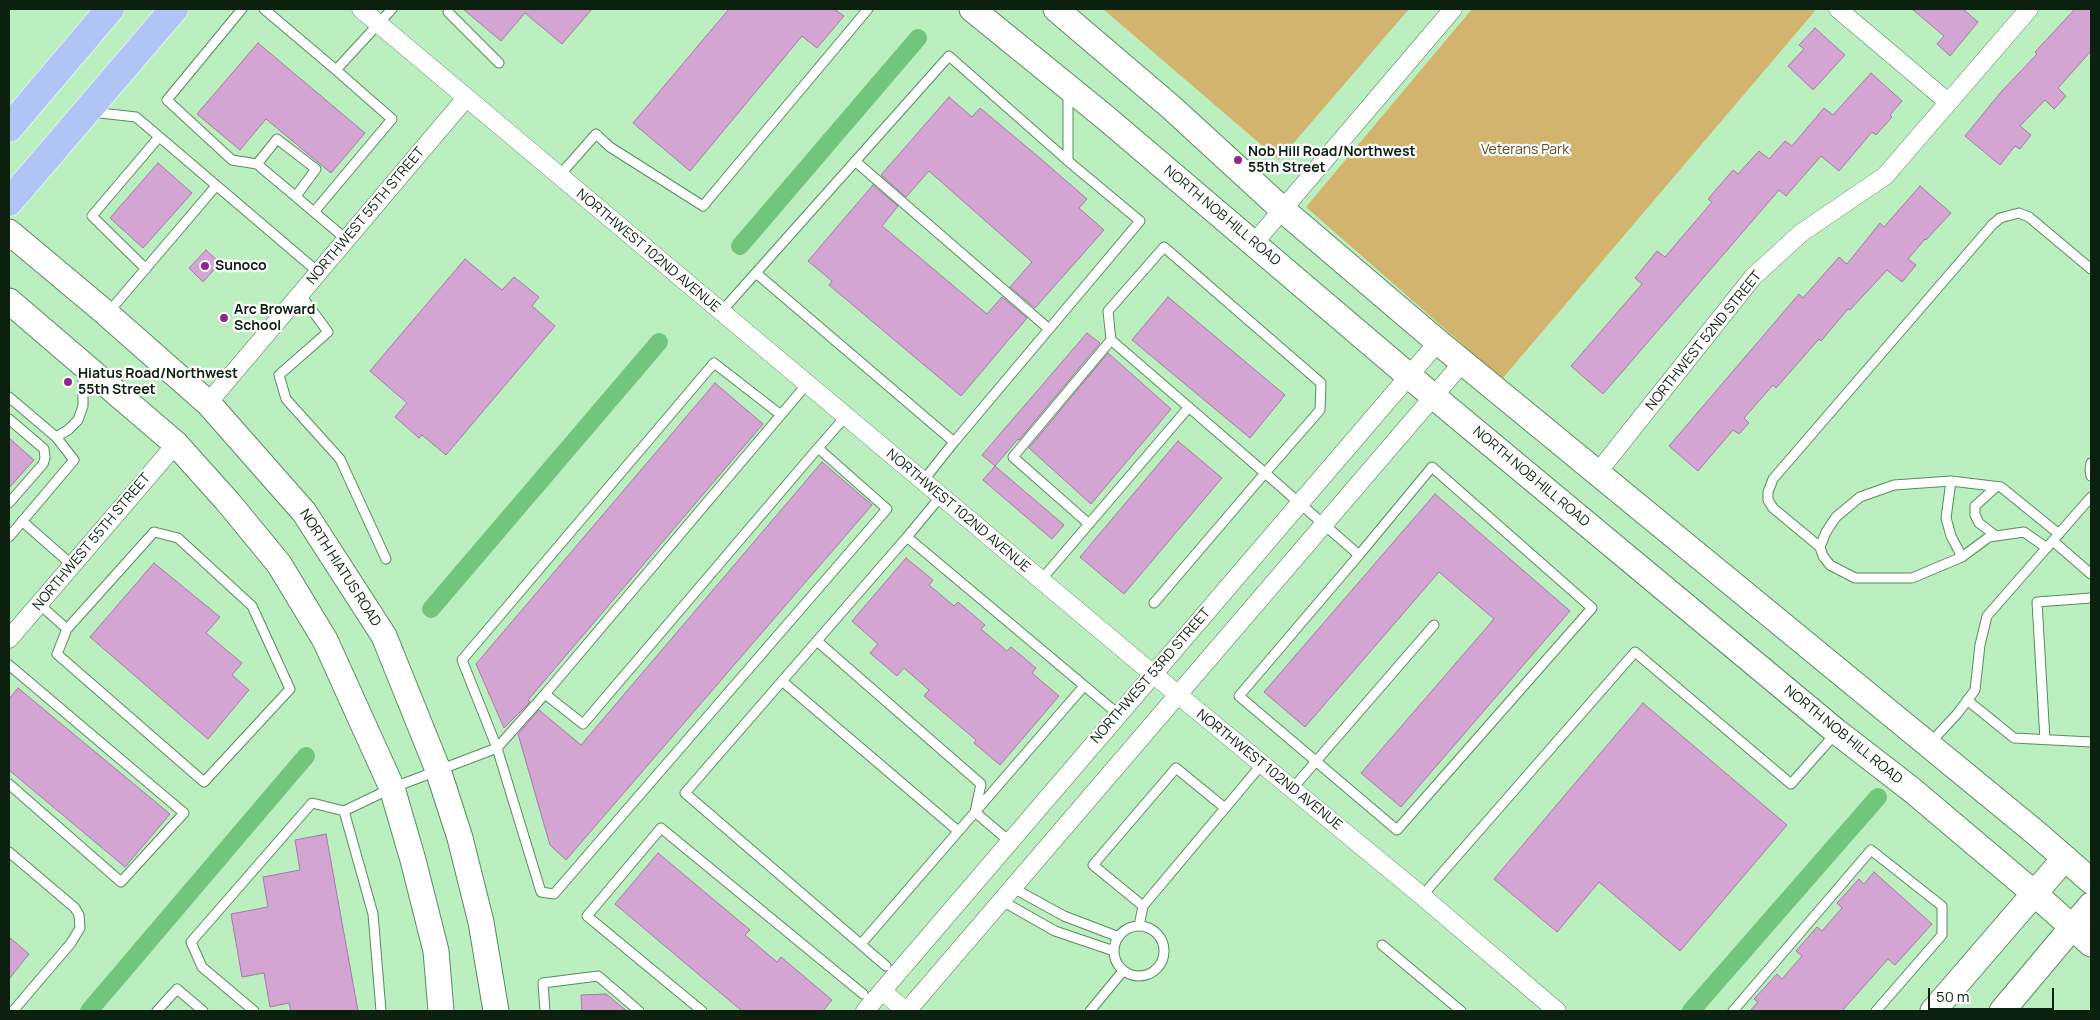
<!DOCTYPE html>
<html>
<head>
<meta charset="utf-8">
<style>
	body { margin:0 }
	#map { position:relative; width:2100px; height:1020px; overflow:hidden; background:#bbefc0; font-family:Manrope,sans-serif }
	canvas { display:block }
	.frame { position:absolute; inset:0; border:10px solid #0c200f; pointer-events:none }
	.scale { position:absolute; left:1928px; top:988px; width:126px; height:22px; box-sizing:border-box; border:2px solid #0c200f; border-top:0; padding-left:6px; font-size:15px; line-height:18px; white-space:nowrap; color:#0c200f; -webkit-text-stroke:4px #fff; paint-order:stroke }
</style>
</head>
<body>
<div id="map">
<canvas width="2100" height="1020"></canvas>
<div class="frame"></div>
<div class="scale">50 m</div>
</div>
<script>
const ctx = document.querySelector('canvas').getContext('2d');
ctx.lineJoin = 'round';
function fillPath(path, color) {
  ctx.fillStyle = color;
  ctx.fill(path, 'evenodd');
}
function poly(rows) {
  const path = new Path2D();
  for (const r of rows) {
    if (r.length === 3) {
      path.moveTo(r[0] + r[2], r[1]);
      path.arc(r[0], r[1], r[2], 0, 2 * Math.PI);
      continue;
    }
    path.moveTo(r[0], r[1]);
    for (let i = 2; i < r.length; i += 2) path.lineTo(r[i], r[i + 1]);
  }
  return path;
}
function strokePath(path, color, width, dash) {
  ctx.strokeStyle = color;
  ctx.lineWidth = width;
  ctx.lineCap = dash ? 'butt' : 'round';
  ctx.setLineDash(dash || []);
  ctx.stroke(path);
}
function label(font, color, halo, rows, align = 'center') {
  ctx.font = font + ' Manrope,sans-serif';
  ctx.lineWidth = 4.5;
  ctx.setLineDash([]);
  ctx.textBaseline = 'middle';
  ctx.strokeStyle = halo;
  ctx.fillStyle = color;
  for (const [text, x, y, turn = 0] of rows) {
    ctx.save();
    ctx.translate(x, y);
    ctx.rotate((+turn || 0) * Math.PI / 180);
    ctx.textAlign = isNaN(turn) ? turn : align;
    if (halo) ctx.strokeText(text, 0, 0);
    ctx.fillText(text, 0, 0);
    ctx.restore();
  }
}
fillPath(poly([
	[1103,9,1409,9,1279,160],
	[1472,9,1811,9,1815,11,1502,379,1306,207]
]), '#d2b46e');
strokePath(poly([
	[740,246,918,38],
	[431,609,659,342],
	[89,1011,306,756],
	[1691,1011,1878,797]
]), '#71c57d', 18);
const building = poly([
	[463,9,592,9,562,44,525,13,501,41,463,9],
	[729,9,834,9,844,16,817,48,802,36,690,171,633,123,729,9],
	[1912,9,1963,9,1978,22,1950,56,1937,44,1944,36,1912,9],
	[2075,9,2091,9,2091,51,2058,88,2066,96,2054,109,2045,100,2020,126,2031,135,2020,149,2015,146,2000,165,1965,136,2001,92,2037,54,2035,52,2075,9],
	[1815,28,1845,55,1813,90,1788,66,1804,49,1799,45,1815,28],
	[258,43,365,133,331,173,266,119,240,150,197,114,258,43],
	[1871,73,1902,101,1890,115,1892,117,1876,135,1872,132,1839,171,1821,156,1786,196,1779,190,1603,394,1571,366,1642,284,1635,278,1657,251,1665,257,1712,202,1708,199,1733,170,1738,174,1759,151,1769,159,1785,141,1792,146,1824,108,1833,115,1871,73],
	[949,97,972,117,980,108,1041,159,1087,199,1079,208,1104,230,1035,308,1010,287,1032,262,929,171,906,197,881,175,949,97],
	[158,163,192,193,143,248,110,218,158,163],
	[873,185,898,206,882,226,987,314,1002,297,1027,318,961,396,829,285,832,281,808,261,873,185],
	[1920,186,1951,213,1926,240,1925,239,1908,259,1916,265,1902,282,1887,270,1850,310,1848,309,1821,341,1819,339,1776,388,1773,385,1744,418,1749,423,1739,434,1733,430,1698,471,1669,446,1799,294,1803,298,1839,257,1847,264,1880,223,1884,227,1920,186],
	[206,250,220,263,203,282,189,268,206,250],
	[465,259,502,290,514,277,539,297,532,306,555,326,446,455,422,435,419,438,395,417,407,403,370,371,465,259],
	[1168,297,1285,395,1250,438,1132,340,1168,297],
	[1087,333,1100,343,1019,440,1018,439,995,466,982,455,1087,333],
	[1108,353,1171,409,1091,504,1029,448,1108,353],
	[715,383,763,424,528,700,530,702,504,728,476,664,715,383],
	[9,438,34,460,9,488,9,438],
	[1178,441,1222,478,1124,594,1080,557,1178,441],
	[822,462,872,505,566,860,550,845,518,734,539,710,581,745,822,462],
	[995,466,1064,525,1052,539,983,480,995,466],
	[1435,494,1570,611,1401,807,1361,773,1494,619,1439,572,1305,727,1264,692,1435,494],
	[906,558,933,580,929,585,954,606,958,602,985,625,981,629,1007,651,1011,647,1036,668,1032,673,1059,696,1000,765,974,743,976,740,924,696,929,690,904,668,897,676,870,653,878,644,852,621,906,558],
	[154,563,220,617,206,633,242,663,232,675,249,690,208,739,90,637,154,563],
	[18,688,170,814,125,867,9,770,9,699,18,688],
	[1643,703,1787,825,1680,951,1599,882,1557,932,1494,879,1643,703],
	[326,834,358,1011,291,1011,289,1003,270,1007,264,973,242,977,231,914,268,907,263,877,300,870,295,840,326,834],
	[658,853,750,930,745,935,777,962,781,957,832,1000,823,1011,742,1011,615,904,658,853],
	[1874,872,1932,924,1895,965,1888,959,1842,1011,1750,1011,1758,1002,1754,999,1777,974,1782,979,1802,956,1796,951,1817,927,1822,931,1842,908,1837,903,1859,879,1864,884,1874,872],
	[9,937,29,954,9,979,9,937],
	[606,994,627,1011,582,1011,581,995,606,994]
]);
fillPath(building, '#d4a5d3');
strokePath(building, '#a679a5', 1);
const lane = poly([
	[242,9,167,100,232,160,257,164,346,239],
	[264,9,336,70,392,9],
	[449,9,448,12,499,63],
	[91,112,136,117,318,272],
	[855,161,1049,329],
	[257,164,277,139,316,169,296,196],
	[558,177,596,134,610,147,703,206,868,9],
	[314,212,392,119,336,70],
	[146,269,92,216,159,137],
	[756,273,954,442,923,481],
	[300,294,328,332,279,375,286,399,340,459,386,559],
	[721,312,949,56,1068,161,1068,93],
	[107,314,216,186],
	[9,397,56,437,74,460,9,537],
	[781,415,714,363,462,660,497,748,545,694,583,724,818,448],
	[9,419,44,449,45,458,43,464,9,503],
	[56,437,68,430,78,420,83,406,83,370],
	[954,442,1140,221,1068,161],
	[2091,463,2090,470,2091,476],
	[1951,481,1946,518,1951,536,1962,557],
	[941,496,907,537,1118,714],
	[22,521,72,565],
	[1089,524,1013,457,1111,340],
	[1996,536,1979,523,1975,515,1975,506,1996,487],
	[2053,541,2091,574],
	[1820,547,1773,508,1768,500,1768,492,1773,479,1992,225,2000,218,2019,213,2029,217,2091,269],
	[2047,548,2024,532,1989,537,1962,557,1912,578,1855,578,1830,565,1823,556,1820,547,1826,532,1836,517,1860,497,1894,485,1951,481,2001,487,2059,534],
	[1041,580,1189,407],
	[1154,603,1265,473,1320,410,1321,383,1164,247,1108,311,1111,340,1265,473,1359,555,1432,467,1592,608,1397,830,1239,696,1359,555],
	[39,604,67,629,154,532,178,538,252,606,290,689,204,782,57,654,67,629],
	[817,641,981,784,975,812,1009,841],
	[9,665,184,813,121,882,9,784],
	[782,681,958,831],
	[545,694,807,384],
	[1967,700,2014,738,2091,742],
	[2045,740,2037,602,2091,598],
	[1930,743,1957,714,1975,690,1980,645,1987,616,2091,497],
	[1292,789,1434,625],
	[344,811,373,914,381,1011],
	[9,852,75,908,79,915,80,928,71,943,13,1011],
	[1013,888,1064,916,1119,937],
	[1422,896,1635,652,1791,784,1836,733],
	[1002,901,1055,931,1114,951],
	[1143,906,1093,865,1176,768,1225,808],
	[1139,926,1143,906,1262,764],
	[1139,951,25],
	[861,944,1084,686],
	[1382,945,1461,1011],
	[886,966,685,793,907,537],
	[157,1011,177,989,203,1011],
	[254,1011,202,967,191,942,312,803,344,811,392,788,497,748,541,892,554,894,887,509,818,448,846,416],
	[545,1011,543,983,598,976,639,1011],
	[702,1011,587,916,661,828,863,994],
	[1090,1011,1123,971],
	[1733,1011,1871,850,1942,906,1942,935,1876,1011]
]);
const street = poly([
	[361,9,1153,674,1422,896,1557,1011],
	[1838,9,1948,102],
	[1254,243,1453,9],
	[208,403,466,98],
	[1598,472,1753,277,1801,233,1885,176,2029,9],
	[9,639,176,444],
	[882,991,906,1011],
	[865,1011,1438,342],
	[907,1011,1463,362]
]);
const secondary = poly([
	[972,9,1106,118,1409,376,1837,732,1912,790,2035,894,2091,944],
	[1056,9,1172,108,1283,210,1438,342,2036,833,2091,881],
	[9,232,107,314,208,403,304,512,384,636,438,770,460,838,481,922,496,1011],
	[9,301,176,444,228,502,279,564,325,640,392,788,413,860,436,951,441,1011],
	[1933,1011,2065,858],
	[2002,1011,2091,905]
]);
const highway = poly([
	[9,128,110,9],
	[9,202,174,9]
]);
strokePath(lane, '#5a8a60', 11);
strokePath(street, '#5a8a60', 19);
strokePath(secondary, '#5a8a60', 27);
strokePath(highway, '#fff', 29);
strokePath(lane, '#fff', 9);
strokePath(street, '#fff', 18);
strokePath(secondary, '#fff', 25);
strokePath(highway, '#b0c5f5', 28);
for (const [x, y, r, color] of [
	[1238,160,5,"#8d288f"],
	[205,266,5,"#8d288f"],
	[224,318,5,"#8d288f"],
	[68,382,5,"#8d288f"]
]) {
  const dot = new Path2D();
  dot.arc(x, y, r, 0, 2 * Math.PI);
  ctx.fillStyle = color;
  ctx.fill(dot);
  strokePath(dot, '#fff', 2);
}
label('14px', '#604e24', '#fff', [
	["Veterans Park",1525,150]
]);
label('bold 14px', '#0c200f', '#fff', [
	["Nob Hill Road/Northwest",1248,152],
	["55th Street",1248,168],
	["Sunoco",215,266],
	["Arc Broward",234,310],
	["School",234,326],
	["Hiatus Road/Northwest",78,374],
	["55th Street",78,390]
], 'left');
label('14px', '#0c200f', '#fff', [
	["NORTHWEST 55TH STREET",366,216,-50],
	["NORTH NOB HILL ROAD",1222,216,40],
	["NORTHWEST 102ND AVENUE",648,251,40],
	["NORTHWEST 52ND STREET",1704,341,-51],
	["NORTH NOB HILL ROAD",1531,477,40],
	["NORTHWEST 102ND AVENUE",958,511,40],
	["NORTHWEST 55TH STREET",92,542,-50],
	["NORTH HIATUS ROAD",340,568,57],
	["NORTHWEST 53RD STREET",1151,676,-49],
	["NORTH NOB HILL ROAD",1843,735,39],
	["NORTHWEST 102ND AVENUE",1269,770,39]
]);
</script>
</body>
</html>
